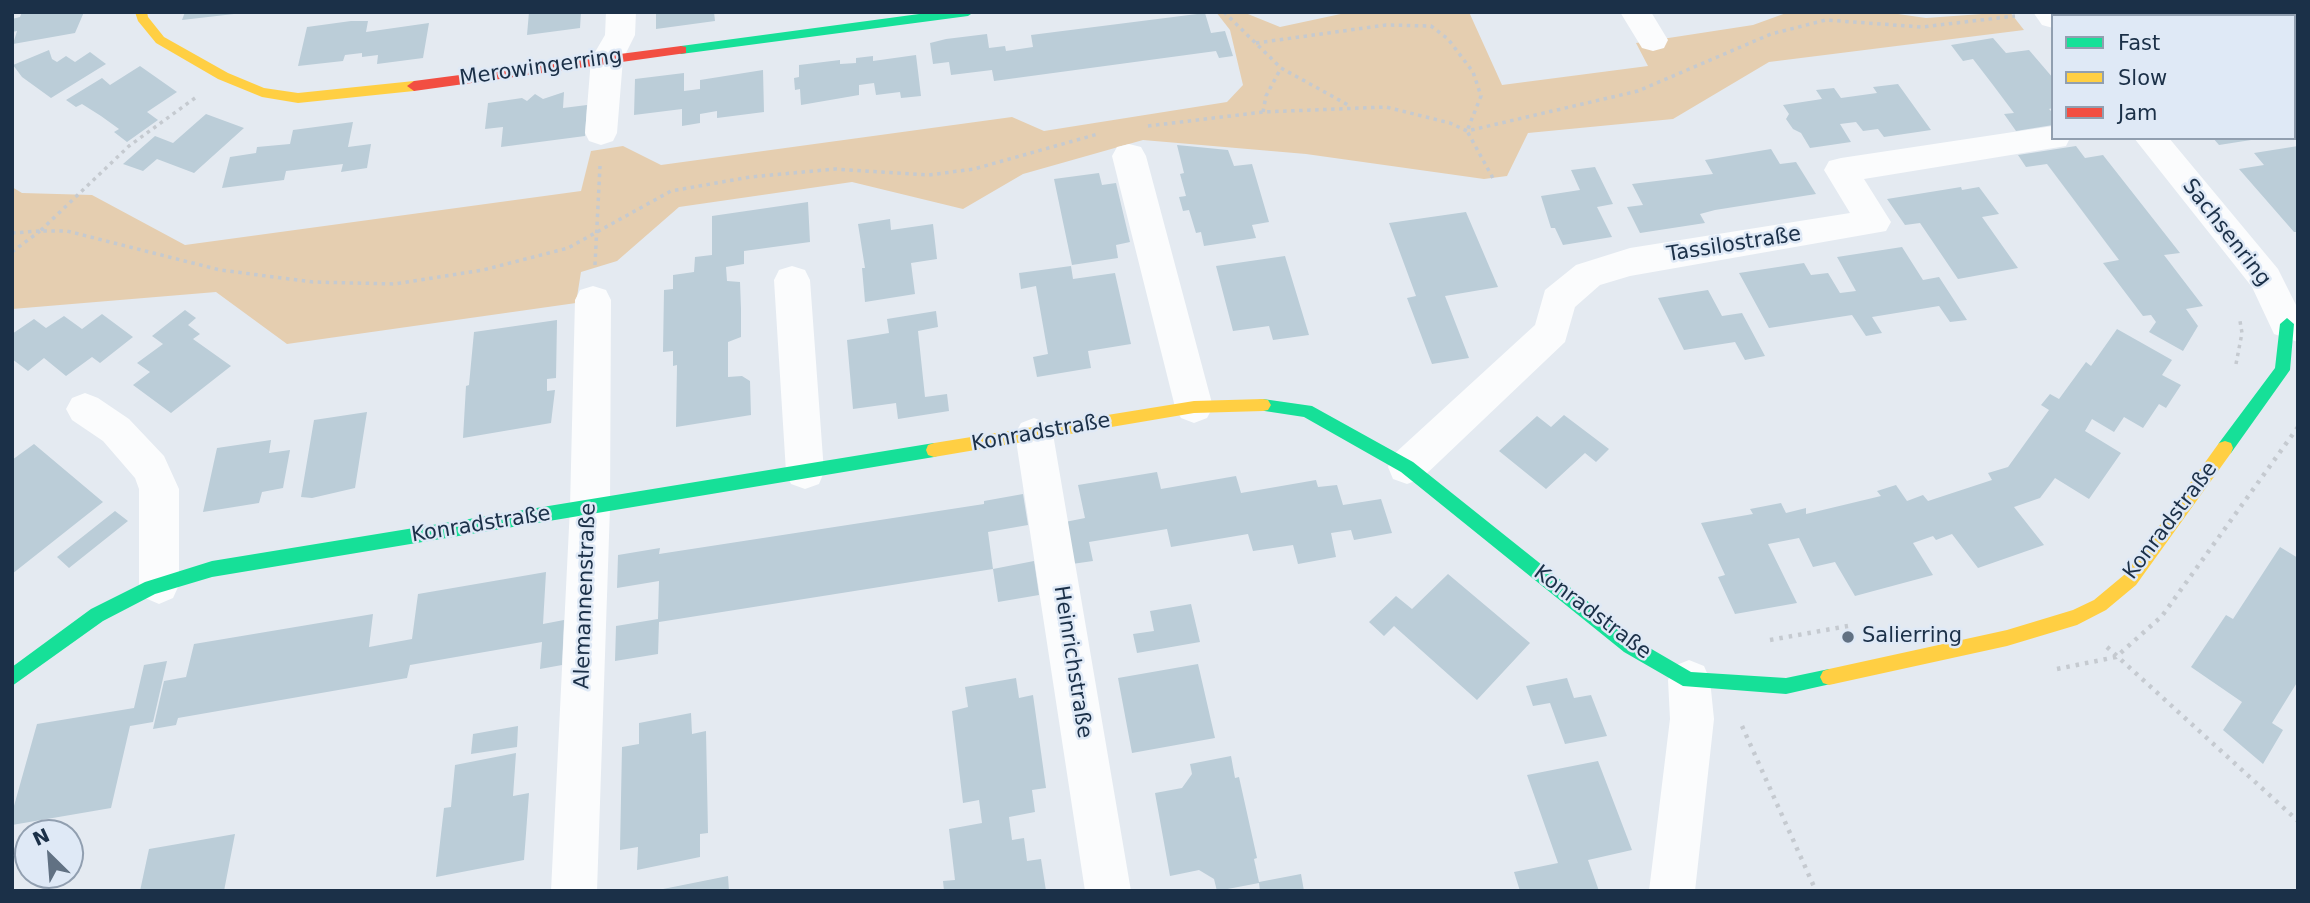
<!DOCTYPE html>
<html>
<head>
<meta charset="utf-8">
<style>
	body { margin:0 }
	#map { position:relative; width:2310px; height:903px; overflow:hidden; background:#e4eaf1; font-family:"DejaVu Sans",sans-serif }
	canvas { display:block }
	.frame { position:absolute; inset:0; border:14px solid #1b3048; pointer-events:none }
	.legend { position:absolute; left:2051px; top:14px; width:245px; height:126px; box-sizing:border-box; background:#dfe9f6; border:2px solid #919fb0; margin:0; padding:9px 12px; list-style:none; font-size:21px; color:#1b3048 }
	.legend li { display:flex; align-items:center; gap:14px; height:35px }
	.legend b { width:35px; border:2px solid #919fb0 }
	.north { position:absolute; left:14px; top:819px; width:70px; height:70px; box-sizing:border-box; background:#dfe9f6; border:2px solid #919fb0; border-radius:50%; rotate:335deg; font-size:19px; font-weight:700; line-height:28px; text-align:center; color:#1b3048 }
	.north::after { content:''; display:block; margin:auto; width:24px; height:32px; background:#617183; clip-path:polygon(50% 0,100% 100%,50% 72%,0 100%) }
</style>
</head>
<body>
<div id="map">
<canvas width="2310" height="903"></canvas>
<div class="frame"></div>
<ul class="legend">
<li><b style="height:9px;background:#16e098"></b>Fast</li>
<li><b style="height:9px;background:#ffcf43"></b>Slow</li>
<li><b style="height:9px;background:#f24e42"></b>Jam</li>
</ul>
<div class="north">N</div>
</div>
<script>
const ctx = document.querySelector('canvas').getContext('2d');
ctx.lineJoin = 'round';
function fillPath(path, color) {
  ctx.fillStyle = color;
  ctx.fill(path, 'evenodd');
}
function poly(rows) {
  const path = new Path2D();
  for (const r of rows) {
    path.moveTo(r[0], r[1]);
    for (let i = 2; i < r.length; i += 2) path.lineTo(r[i], r[i + 1]);
  }
  return path;
}
function strokePath(path, color, width, dash) {
  ctx.strokeStyle = color;
  ctx.lineWidth = width;
  ctx.lineCap = dash ? 'butt' : 'round';
  ctx.setLineDash(dash || []);
  ctx.stroke(path);
}
function label(font, color, halo, rows, align = 'center') {
  ctx.font = font + ' "DejaVu Sans",sans-serif';
  ctx.lineWidth = 5;
  ctx.setLineDash([]);
  ctx.textBaseline = 'middle';
  ctx.strokeStyle = halo;
  ctx.fillStyle = color;
  for (const [text, x, y, turn = 0] of rows) {
    ctx.save();
    ctx.translate(x, y);
    ctx.rotate((+turn || 0) * Math.PI / 180);
    ctx.textAlign = isNaN(turn) ? turn : align;
    if (halo) ctx.strokeText(text, 0, 0);
    ctx.fillText(text, 0, 0);
    ctx.restore();
  }
}
fillPath(poly([
	[1216,12,1243,12,1280,27,1350,12,1469,12,1502,85,1648,66,1636,43,1753,25,1789,12,1884,12,1926,18,2010,12,2024,30,1769,62,1673,119,1528,133,1507,176,1484,179,1306,154,1143,140,1023,174,963,209,852,182,679,207,617,261,581,272,576,303,287,344,216,292,12,309,12,187,22,193,92,195,185,245,581,191,591,151,623,146,661,165,1012,117,1044,131,1227,102,1243,85,1230,30]
]), '#e5ceb0');
fillPath(poly([
	[22,12,84,12,75,33,13,44,17,31,12,32,12,19,20,17],
	[185,12,234,12,234,14,182,20],
	[529,12,581,12,580,28,527,35],
	[656,12,714,12,715,21,656,29],
	[1205,13,1211,33,1225,31,1233,56,1219,58,1216,51,994,81,992,70,951,75,949,62,933,64,930,43,946,39,987,34,989,48,1005,46,1006,51,1033,47,1031,35],
	[351,21,368,21,366,32,429,23,423,58,377,64,378,55,362,57,362,53,345,55,343,61,298,66,307,27],
	[1993,38,2006,53,2029,50,2053,78,2053,108,2049,109,2053,113,2053,125,2016,131,2004,114,2014,113,1993,85,1973,59,1963,61,1951,45],
	[49,50,52,59,57,62,66,56,75,62,90,52,106,64,51,98,22,77,13,65],
	[916,55,921,96,901,98,900,92,876,95,874,83,859,85,859,95,801,105,800,89,795,90,794,78,799,77,799,65,840,60,840,64,856,63,856,58,873,56,873,61],
	[140,66,177,92,147,112,158,120,127,142,114,132,119,129,101,116,82,104,76,107,66,100,102,78,110,85],
	[763,70,764,112,717,118,717,111,700,114,700,123,682,126,682,109,634,115,635,79,684,73,684,91,700,89,700,80],
	[1898,84,1931,130,1884,137,1878,129,1863,131,1856,122,1840,124,1851,142,1810,148,1801,133,1793,129,1786,119,1789,114,1783,105,1822,99,1816,90,1834,88,1841,98,1877,93,1873,87],
	[564,92,563,108,587,105,585,136,501,147,503,127,485,129,488,103,522,98,527,101,535,94,543,99],
	[206,114,244,128,194,173,157,159,143,171,123,164,155,136,173,143],
	[353,122,348,147,371,144,367,168,341,172,343,164,286,171,284,180,222,188,230,157,256,153,257,147,290,144,293,130],
	[2213,138,2251,138,2251,140,2219,145],
	[1177,145,1228,150,1234,166,1252,164,1269,222,1252,225,1256,238,1204,246,1201,232,1196,233,1189,210,1183,211,1179,197,1186,196,1180,174,1184,173],
	[2076,146,2085,158,2103,155,2180,253,2164,255,2203,306,2186,309,2198,326,2183,351,2149,332,2156,322,2151,315,2143,316,2103,263,2119,260,2047,164,2026,167,2018,155],
	[2298,146,2298,232,2294,232,2239,169,2264,165,2254,153],
	[1771,149,1780,164,1796,162,1816,194,1715,210,1700,214,1705,223,1640,233,1627,207,1643,205,1632,184,1713,174,1705,160],
	[1595,167,1613,204,1597,207,1612,237,1563,245,1555,228,1551,228,1541,196,1580,190,1571,170],
	[1099,173,1102,185,1116,183,1130,242,1116,245,1118,258,1072,265,1054,179],
	[1961,187,1962,190,1979,187,1999,214,1982,217,2018,268,1958,279,1920,223,1905,225,1887,199],
	[808,202,810,242,744,251,744,264,726,267,727,281,740,282,741,309,741,337,728,342,728,377,742,376,750,381,751,415,676,427,677,365,673,366,673,351,663,352,664,290,673,289,673,275,694,272,695,257,712,255,712,216],
	[1466,212,1498,287,1445,296,1469,358,1432,364,1407,298,1416,296,1389,223],
	[890,219,891,230,933,224,937,259,911,263,915,294,865,302,862,268,865,268,858,224],
	[1902,247,1923,280,1939,277,1967,320,1950,322,1939,306,1872,317,1882,333,1866,336,1852,315,1769,328,1739,273,1804,263,1811,275,1828,273,1840,293,1856,291,1837,257],
	[1285,256,1309,335,1273,340,1269,326,1233,331,1216,266],
	[1071,266,1073,279,1115,273,1131,344,1088,351,1091,368,1037,377,1033,357,1048,354,1036,286,1021,289,1019,273],
	[1708,290,1722,316,1742,313,1765,356,1745,360,1735,342,1684,350,1658,298],
	[185,310,196,318,188,325,200,334,193,339,231,366,171,413,133,385,150,372,137,363,163,344,152,336],
	[936,311,938,327,918,331,925,397,947,394,949,411,898,419,896,403,853,409,847,340,889,333,887,319],
	[102,314,133,337,100,363,92,357,66,376,44,358,28,371,12,359,12,334,34,319,46,328,64,316,82,329],
	[557,320,556,378,547,379,547,391,555,390,551,423,463,438,466,386,469,385,474,332],
	[2117,329,2172,360,2162,375,2181,385,2166,408,2159,404,2143,428,2124,417,2114,432,2092,419,2085,431,2121,453,2089,499,2055,478,2040,498,2014,507,2044,545,1978,568,1952,534,1936,540,1933,536,1913,543,1933,575,1855,596,1835,562,1813,567,1799,538,1768,544,1797,603,1735,614,1718,577,1725,575,1701,523,1753,514,1750,509,1781,503,1786,513,1806,508,1806,514,1881,496,1877,491,1896,485,1907,501,1923,495,1928,501,1992,480,1988,473,2008,467,2049,410,2041,405,2050,394,2059,399,2086,362,2091,366],
	[367,412,355,488,312,498,301,497,314,420],
	[1564,415,1609,449,1596,462,1585,453,1546,489,1499,451,1537,416,1551,427],
	[271,440,269,453,290,450,283,488,262,492,259,503,203,512,217,448],
	[34,444,103,502,12,574,12,460],
	[1157,472,1161,489,1236,476,1241,493,1316,480,1318,487,1337,485,1343,505,1381,499,1392,533,1354,540,1351,530,1331,533,1336,557,1298,564,1293,545,1253,551,1248,534,1171,547,1167,529,1089,542,1093,561,1072,564,1065,522,1085,518,1078,485],
	[1023,494,1028,525,988,532,993,569,659,622,658,654,615,661,616,626,658,619,659,581,617,588,618,555,660,548,659,554,984,504,984,501],
	[115,511,128,521,69,568,57,557],
	[2280,547,2298,558,2298,681,2272,723,2283,730,2263,764,2223,730,2242,702,2191,667,2226,615,2233,619],
	[1034,561,1039,595,998,602,993,569],
	[546,572,543,624,564,620,562,665,540,669,542,642,410,665,407,678,178,718,176,725,153,729,164,681,186,677,194,644,373,614,369,647,412,639,418,594],
	[1448,574,1530,643,1477,700,1394,626,1384,636,1369,622,1396,596,1412,609],
	[1191,604,1200,642,1137,653,1133,634,1154,631,1150,611],
	[167,661,153,722,130,726,111,808,12,825,12,813,37,724,134,708,144,665],
	[1198,664,1215,738,1132,753,1118,678],
	[1016,678,1019,698,1033,695,1046,788,1032,790,1035,812,1009,817,1012,840,1024,838,1027,861,1041,859,1046,891,944,891,943,881,955,880,949,829,982,823,979,800,963,803,952,711,968,707,965,687],
	[1567,678,1574,698,1591,695,1607,736,1565,744,1550,703,1533,706,1526,686],
	[691,713,692,734,706,731,708,833,700,834,700,857,637,870,638,847,620,850,622,747,639,744,639,723],
	[518,726,517,747,471,754,473,734],
	[516,753,513,796,529,793,524,860,436,877,444,808,451,807,455,765],
	[1231,756,1235,778,1239,777,1257,858,1254,859,1259,882,1301,874,1304,891,1260,891,1259,883,1217,891,1214,879,1199,870,1170,876,1155,793,1182,788,1192,774,1190,764],
	[1598,761,1632,850,1588,860,1599,891,1520,891,1514,872,1558,863,1527,775],
	[235,834,224,891,140,891,149,849],
	[728,876,729,891,658,891,658,890]
]), '#bbcdd8');
strokePath(poly([
	[1224,12,1281,68,1350,106],
	[2289,12,2291,16],
	[2294,21,2298,28],
	[1256,43,1386,25,1431,26,1448,39,1473,72,1481,96,1467,131,1494,180],
	[195,98,129,146,40,231,67,231,220,270,313,282,395,284,483,270,568,248,671,191,750,177,835,169,929,175,974,169,1098,134],
	[1263,112,1266,96,1281,68],
	[1148,126,1263,112,1386,107,1450,123,1467,131,1638,91,1771,34,1826,20,1922,27,2015,16],
	[12,233,39,231],
	[12,252,40,231],
	[595,265,600,166],
	[2236,364,2242,333,2240,321]
]), '#c5cad0', 3.5, [3.5, 4.5]);
strokePath(poly([
	[1770,640,1848,626],
	[2107,647,2298,821],
	[2057,669,2116,657,2162,616,2298,427],
	[1742,726,1816,891]
]), '#c5cad0', 4.5, [3.5, 6]);
fillPath(poly([
	[606,12,636,12,635,35,623,59,617,133,613,141,601,145,589,141,585,133,591,59,605,35,606,12],
	[1620,12,1651,12,1668,40,1664,48,1653,51,1642,48,1620,12],
	[2033,12,2065,12,2067,16,2053,16,2053,28,2042,25,2033,12],
	[2053,126,2053,138,2070,138,2066,146,1864,179,1891,222,1886,231,1630,276,1600,285,1575,307,1565,342,1421,479,1407,484,1393,479,1388,467,1393,455,1535,325,1545,290,1576,265,1630,248,1850,213,1824,170,1829,161,1841,158,2053,126],
	[2134,138,2169,138,2278,269,2298,309,2298,342,2274,334,2252,287,2134,138],
	[1129,144,1141,147,1146,156,1213,407,1207,418,1194,423,1181,418,1175,407,1112,156,1117,147,1129,144],
	[792,266,805,270,810,280,824,472,819,484,805,489,791,484,786,472,774,280,779,270,792,266],
	[593,286,606,290,611,300,610,507,597,891,551,891,570,507,575,300,580,290,593,286],
	[85,393,98,398,129,419,164,456,179,489,179,585,173,598,159,604,145,598,139,585,139,489,135,478,103,441,72,420,66,409,72,398,85,393],
	[1034,418,1047,423,1053,434,1131,891,1085,891,1015,434,1021,423,1034,418],
	[1689,660,1704,666,1710,680,1714,719,1695,891,1649,891,1670,719,1668,680,1674,666,1689,660]
]), '#fbfcfd');
fillPath(poly([
	[934,12,974,12,968,16,681,54,675,50,681,46,934,12],
	[2287,318,2294,324,2290,370,2231,453,2225,455,2219,453,2217,448,2219,443,2275,368,2280,324,2287,318],
	[1263,399,1312,406,1413,462,1636,640,1691,672,1786,678,1829,669,1835,671,1838,677,1835,683,1786,694,1683,686,1624,652,1401,472,1304,417,1258,410,1255,405,1258,400,1263,399],
	[934,443,940,445,942,450,940,455,934,457,212,577,155,594,103,621,12,686,12,667,91,609,145,582,212,561,934,443]
]), '#16e098');
fillPath(poly([
	[135,12,147,12,148,17,164,37,228,73,264,88,298,93,414,81,421,86,414,91,298,103,262,97,218,79,156,43,138,21,135,12],
	[1263,399,1268,400,1271,405,1268,410,1263,411,1194,413,934,457,928,455,926,450,928,445,934,443,1194,401,1263,399],
	[2225,441,2231,443,2233,448,2231,453,2136,585,2106,610,2077,625,2007,646,1829,685,1823,683,1820,677,1823,671,1829,669,2007,630,2073,610,2094,600,2124,575,2219,443,2225,441]
]), '#ffcf43');
fillPath(poly([
	[681,46,686,47,686,53,414,91,407,86,414,81,681,46]
]), '#f24e42');
for (const [x, y, r, color] of [
	[1848,637,7,"#617183"]
]) {
  const dot = new Path2D();
  dot.arc(x, y, r, 0, 2 * Math.PI);
  ctx.fillStyle = color;
  ctx.fill(dot);
  strokePath(dot, '#dfe9f6', 2.5);
}
label('21px', '#1b3048', '#dfe9f6', [
	["Merowingerring",541,68,-8],
	["Sachsenring",2226,233,52],
	["Tassilostraße",1734,245,-9],
	["Konradstraße",1041,433,-10],
	["Konradstraße",2171,521,-53],
	["Konradstraße",481,525,-9],
	["Alemannenstraße",586,596,-88],
	["Konradstraße",1592,613,37],
	["Heinrichstraße",1072,662,81]
]);
label('21px', '#1b3048', '#dfe9f6', [
	["Salierring",1862,637]
], 'left');
</script>
</body>
</html>
